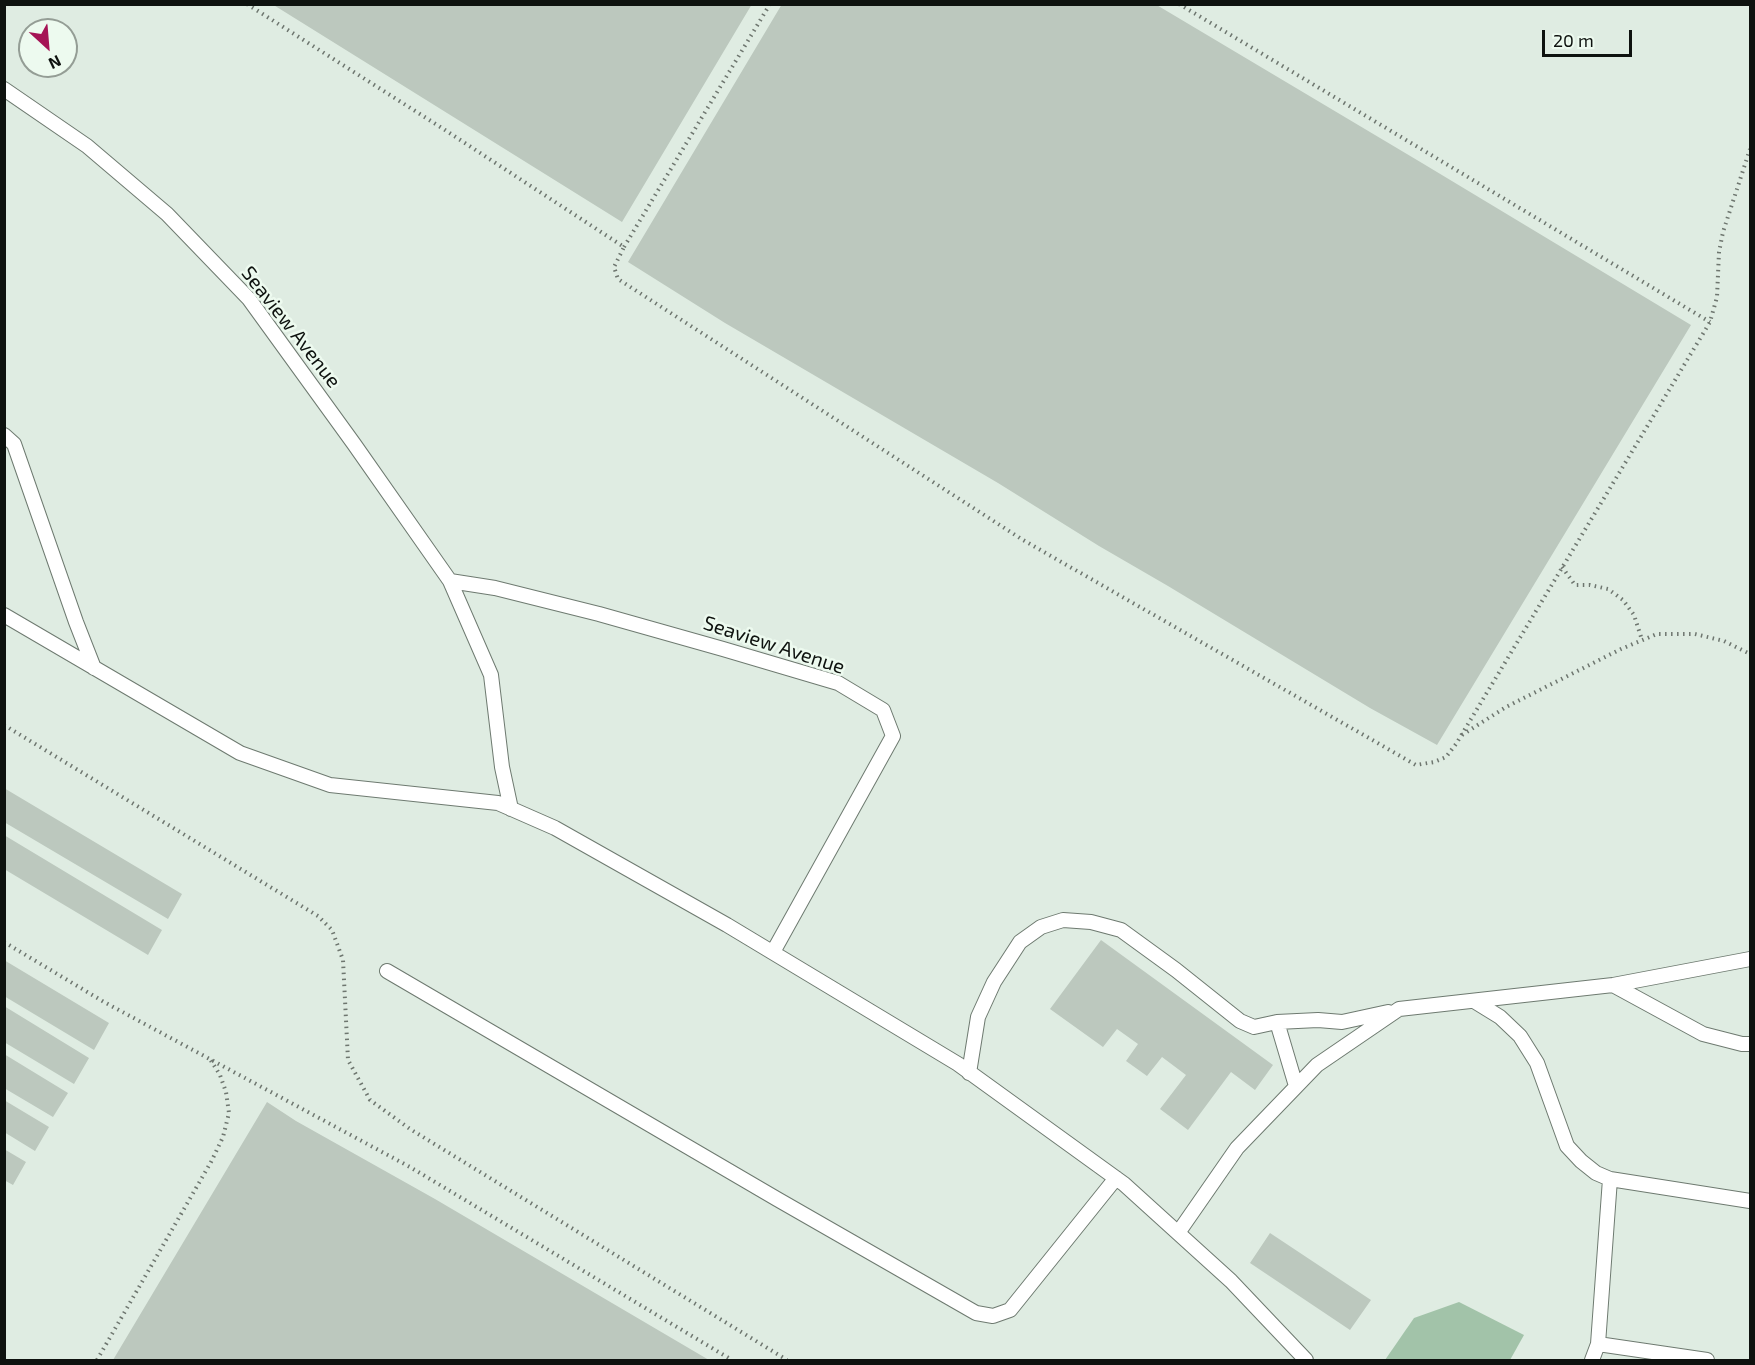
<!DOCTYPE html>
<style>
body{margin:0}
#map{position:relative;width:1755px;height:1365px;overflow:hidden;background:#dfece2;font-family:"Exo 2",sans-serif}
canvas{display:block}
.frame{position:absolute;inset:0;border:6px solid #0e120f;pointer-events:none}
.north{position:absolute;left:18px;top:18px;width:60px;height:60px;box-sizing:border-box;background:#edfaef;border:2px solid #949d95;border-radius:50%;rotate:154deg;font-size:16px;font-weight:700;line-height:24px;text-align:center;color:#0e120f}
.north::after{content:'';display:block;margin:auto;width:21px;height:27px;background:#a51455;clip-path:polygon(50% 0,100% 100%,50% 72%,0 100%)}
.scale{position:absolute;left:1542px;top:30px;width:90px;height:27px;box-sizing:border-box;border:3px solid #0e120f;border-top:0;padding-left:8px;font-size:18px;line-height:21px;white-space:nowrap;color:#0e120f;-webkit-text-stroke:4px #edfaef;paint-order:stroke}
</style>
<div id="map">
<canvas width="1755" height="1365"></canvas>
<div class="frame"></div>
<div class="north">N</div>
<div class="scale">20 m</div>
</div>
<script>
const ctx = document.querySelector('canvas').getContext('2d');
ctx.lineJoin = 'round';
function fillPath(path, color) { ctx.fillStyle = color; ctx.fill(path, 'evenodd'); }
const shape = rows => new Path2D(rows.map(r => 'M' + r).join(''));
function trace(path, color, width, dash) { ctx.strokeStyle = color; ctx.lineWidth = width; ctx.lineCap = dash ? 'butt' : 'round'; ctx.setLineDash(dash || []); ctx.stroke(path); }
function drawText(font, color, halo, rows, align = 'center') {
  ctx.font = font + ' "Exo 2",sans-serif'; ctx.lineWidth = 5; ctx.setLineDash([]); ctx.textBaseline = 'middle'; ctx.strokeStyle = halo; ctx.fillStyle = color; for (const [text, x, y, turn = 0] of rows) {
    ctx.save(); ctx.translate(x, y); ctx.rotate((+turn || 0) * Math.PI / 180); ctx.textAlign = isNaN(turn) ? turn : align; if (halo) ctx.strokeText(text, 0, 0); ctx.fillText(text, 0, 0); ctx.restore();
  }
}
const green = shape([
 [1459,1302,1524,1335,1510,1360,1385,1360,1414,1318]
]);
const building = shape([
 [272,4,752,4,622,222],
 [782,4,1155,4,1422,163,1691,325,1437,745,1370,708,1168,586,1099,546,998,483,725,323,628,262],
 [4,788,182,894,168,919,4,822],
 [4,835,162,930,148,955,4,869],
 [1101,940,1273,1065,1255,1090,1231,1072,1188,1130,1160,1109,1186,1075,1162,1057,1147,1076,1126,1061,1138,1044,1117,1029,1103,1047,1050,1009],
 [4,960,109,1023,94,1050,4,996],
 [4,1006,89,1058,74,1084,4,1042],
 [4,1054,68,1093,53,1117,4,1088],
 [4,1100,49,1127,35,1151,4,1132],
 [267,1102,296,1121,435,1199,709,1360,113,1360],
 [4,1149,26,1162,13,1185,4,1180],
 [1270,1233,1371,1300,1350,1330,1250,1263]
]);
const path = shape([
 [247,4,445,130,624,247,614,267,618,279,1023,540,1416,765,1434,762,1446,757,1456,744,1710,322,1717,297,1719,252,1723,232,1750,149],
 [1179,4,1710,322],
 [624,247,770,4],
 [1562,567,1575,585,1590,585,1608,589,1623,600,1634,615,1642,640],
 [4,725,318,916,332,930,343,960,348,1060,370,1100,410,1129,787,1360],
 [1462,735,1506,707,1621,649,1657,634,1695,634,1724,641,1750,654],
 [4,942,104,1002,410,1167,732,1360],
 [97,1360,211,1162,223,1137,229,1113,226,1092,220,1075,210,1059]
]);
const lane = shape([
 [4,89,87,146,167,214,249,299,354,444,450,581,491,675,502,767,511,809],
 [4,435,14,444,76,622,94,668],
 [450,581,495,588,599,614,723,649,838,683,883,710,893,736,773,952],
 [4,615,240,753,330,785,498,803,555,828,727,925,958,1064,1124,1184,1231,1281,1306,1360],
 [387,971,777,1199,976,1313,993,1316,1010,1310,1116,1178],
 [1613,985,1703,1034,1742,1044,1750,1044],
 [1474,1001,1500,1017,1520,1036,1537,1063,1567,1146,1581,1161,1596,1173,1610,1179,1750,1201],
 [1277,1022,1296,1086],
 [969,1073,978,1017,994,982,1020,942,1041,927,1063,920,1091,922,1121,930,1176,970,1240,1021,1254,1027,1277,1022,1318,1020,1342,1022,1388,1012],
 [1178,1233,1237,1148,1317,1065,1399,1009,1613,985,1750,959],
 [1598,1344,1707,1360],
 [1592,1360,1598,1344,1610,1179]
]);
const streetNames = [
 ["Seaview Avenue",291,327,52],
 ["Seaview Avenue",774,645,18]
];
fillPath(green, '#a2c3a9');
fillPath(building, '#bcc8be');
trace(lane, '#6e7a70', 16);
trace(path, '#6e766f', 4, [1.5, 4.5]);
trace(lane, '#fff', 14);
drawText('20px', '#0e120f', '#edfaef', streetNames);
</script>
